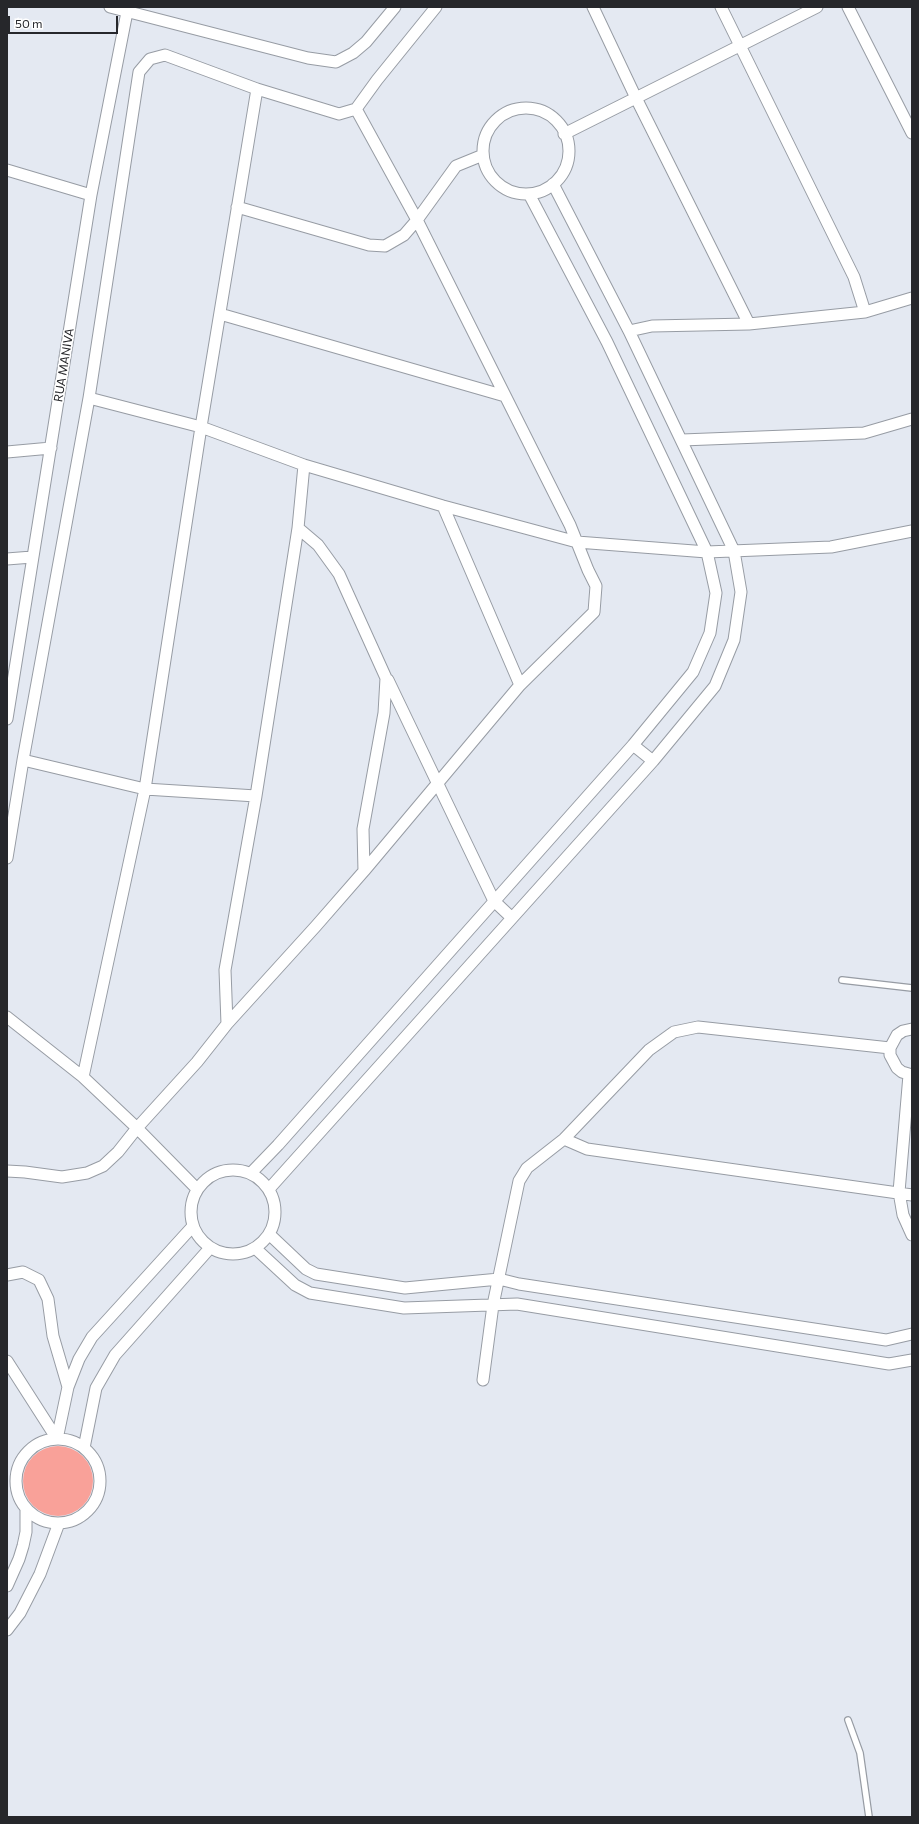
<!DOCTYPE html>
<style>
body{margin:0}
#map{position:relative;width:919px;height:1824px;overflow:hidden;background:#e4e9f2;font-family:Commissioner,sans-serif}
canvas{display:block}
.frame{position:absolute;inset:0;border:8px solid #26272b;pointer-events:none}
.scale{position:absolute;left:8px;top:16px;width:110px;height:18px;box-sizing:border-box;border:2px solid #26272b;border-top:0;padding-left:5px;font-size:12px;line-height:14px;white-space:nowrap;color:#26272b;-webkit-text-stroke:3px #fff;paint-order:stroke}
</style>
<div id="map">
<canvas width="919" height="1824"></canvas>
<div class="frame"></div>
<div class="scale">50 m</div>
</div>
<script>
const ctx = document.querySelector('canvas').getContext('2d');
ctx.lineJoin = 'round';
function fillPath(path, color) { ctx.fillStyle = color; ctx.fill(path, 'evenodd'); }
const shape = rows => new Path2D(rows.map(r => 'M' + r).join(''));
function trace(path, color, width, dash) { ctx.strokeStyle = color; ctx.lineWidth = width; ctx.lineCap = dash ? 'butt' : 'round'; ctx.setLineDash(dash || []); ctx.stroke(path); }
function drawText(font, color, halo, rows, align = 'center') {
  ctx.font = font + ' Commissioner,sans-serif'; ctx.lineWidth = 3; ctx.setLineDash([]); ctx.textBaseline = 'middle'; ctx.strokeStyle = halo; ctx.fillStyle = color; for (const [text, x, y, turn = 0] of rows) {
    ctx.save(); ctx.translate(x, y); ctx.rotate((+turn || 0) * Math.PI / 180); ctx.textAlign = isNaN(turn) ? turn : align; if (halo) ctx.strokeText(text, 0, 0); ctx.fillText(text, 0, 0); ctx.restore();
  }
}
const green = shape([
 '23 1481a35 35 0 1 1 70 0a35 35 0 1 1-70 0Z'
]);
const service = shape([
 [842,980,912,988],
 [848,1720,860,1753,869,1817]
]);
const minor = shape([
 [110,7,308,58,336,62,353,53,366,42,395,7],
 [593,7,636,98,749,324],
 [721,7,854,277,865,312],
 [848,7,912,133],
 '483 151a43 43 0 1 1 86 0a43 43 0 1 1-86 0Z',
 [356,109,417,220,570,525,588,570,596,586,594,612,520,685,364,871],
 [564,134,817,7],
 [7,170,91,195],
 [237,207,369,245,385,246,404,235,417,220,456,166,483,155],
 [220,314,505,396],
 [629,331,652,326,749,324,865,312,912,298],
 [89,398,201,427,304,465,443,506,577,542,707,552,831,547,912,531],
 [682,440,864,433,912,419],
 [7,452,51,448],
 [443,506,520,685],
 [7,559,32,557],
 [388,680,494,901,512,918],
 [7,719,91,195,127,12],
 [633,745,653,761],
 [23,760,145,789,256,796],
 [7,858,23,760,89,398,139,72,150,59,165,55,257,89,339,114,356,109,377,80,436,7],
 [7,1017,83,1077,137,1128,197,1189],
 [227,1024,225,970,256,796,298,528,304,465],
 [912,1029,903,1031,897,1035,890,1048,890,1055,897,1068,902,1072,912,1075],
 [909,1075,899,1192,903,1215,912,1235],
 [83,1077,145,789,201,427,257,89],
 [564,1139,587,1149,912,1195],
 '191 1212a42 42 0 1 1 84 0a42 42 0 1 1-84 0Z',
 [7,1171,25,1172,62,1177,87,1173,103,1166,118,1152,137,1128,197,1062,227,1024,316,926,364,871,363,829,384,713,386,678,339,574,318,545,298,528],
 [251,1173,278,1145,633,745,693,672,710,633,716,593,707,552,607,342,529,194],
 [269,1189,653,761,715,686,734,640,741,592,734,551,629,331,553,184],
 [269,1234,306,1269,316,1274,405,1288,499,1279,519,1284,886,1340,912,1334],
 [255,1248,295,1285,310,1293,404,1308,517,1304,889,1364,912,1360],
 [7,1275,23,1272,39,1280,48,1299,53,1336,68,1387],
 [7,1361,57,1439],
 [483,1380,493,1305,519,1181,527,1168,564,1139,649,1050,674,1032,698,1027,890,1048],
 [57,1439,68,1387,79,1359,92,1337,193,1226],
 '16 1481a42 42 0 1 1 84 0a42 42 0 1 1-84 0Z',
 [84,1448,96,1388,115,1355,210,1248],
 [7,1586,19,1559,23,1546,26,1532,26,1508],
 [7,1630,20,1613,40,1574,59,1523]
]);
const streetNames = [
 ["RUA MANIVA",64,365,-81]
];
fillPath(green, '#f9a199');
trace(service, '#979ca4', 8);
trace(minor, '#979ca4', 13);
trace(service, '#fff', 5.5);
trace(minor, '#fff', 11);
drawText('12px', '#26272b', '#fff', streetNames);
</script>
